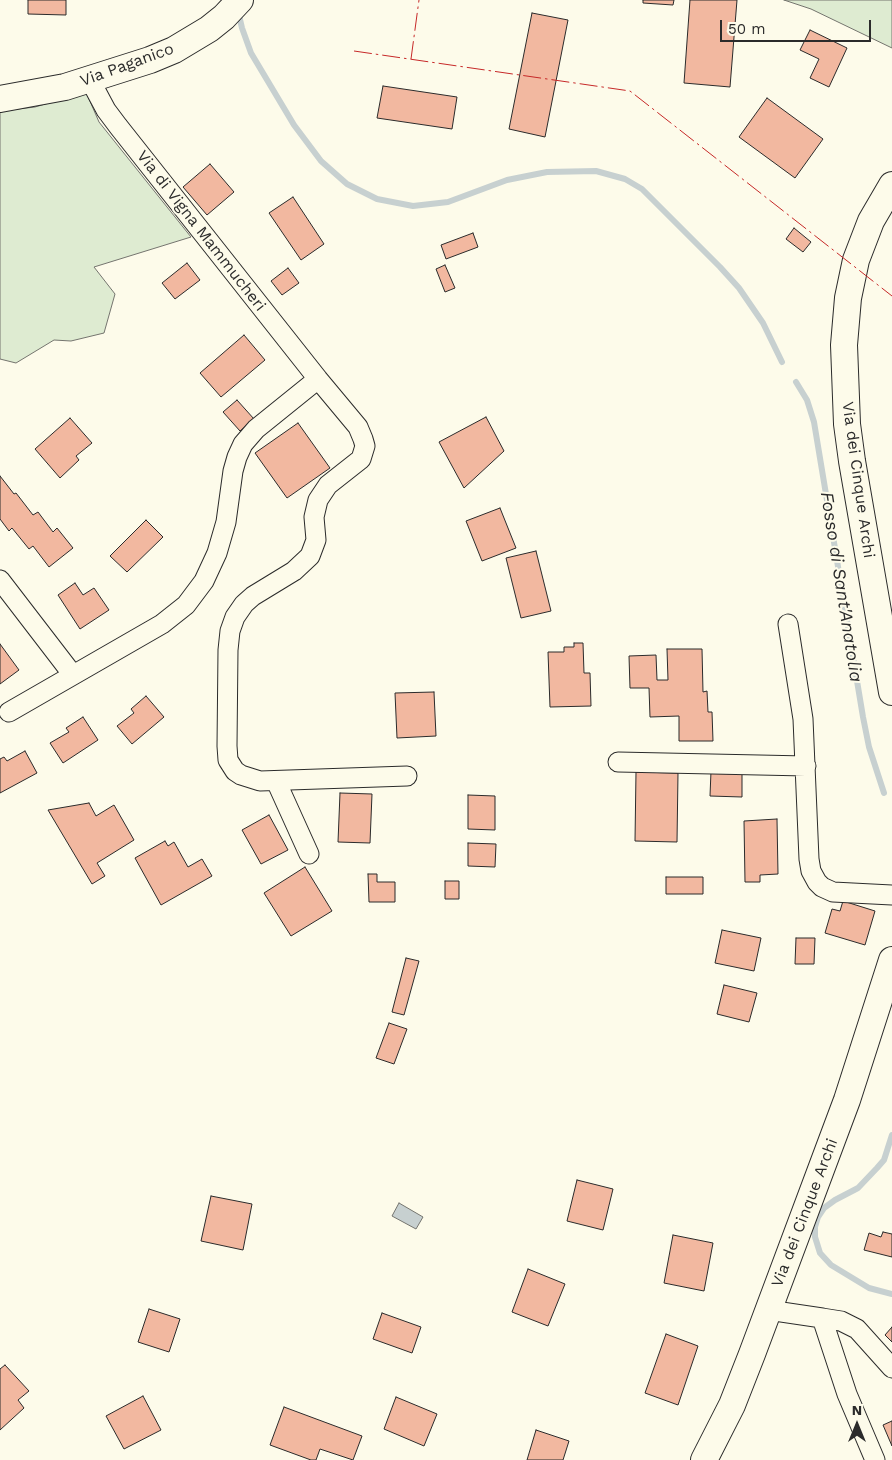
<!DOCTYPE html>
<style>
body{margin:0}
#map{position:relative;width:892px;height:1460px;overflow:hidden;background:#fdfbea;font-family:"Work Sans",sans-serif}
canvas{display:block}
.north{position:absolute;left:832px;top:1400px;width:50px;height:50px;-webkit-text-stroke:4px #fdfbea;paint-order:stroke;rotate:0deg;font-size:14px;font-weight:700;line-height:20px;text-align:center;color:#2b2b2b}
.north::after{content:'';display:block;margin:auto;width:18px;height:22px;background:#2b2b2b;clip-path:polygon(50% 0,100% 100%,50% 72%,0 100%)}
.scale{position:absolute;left:720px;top:20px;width:151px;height:22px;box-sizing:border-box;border:2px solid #2b2b2b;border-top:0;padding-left:6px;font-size:15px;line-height:18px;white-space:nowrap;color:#2b2b2b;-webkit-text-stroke:4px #fdfbea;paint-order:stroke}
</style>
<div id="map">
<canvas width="892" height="1460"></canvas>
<div class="north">N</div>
<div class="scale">50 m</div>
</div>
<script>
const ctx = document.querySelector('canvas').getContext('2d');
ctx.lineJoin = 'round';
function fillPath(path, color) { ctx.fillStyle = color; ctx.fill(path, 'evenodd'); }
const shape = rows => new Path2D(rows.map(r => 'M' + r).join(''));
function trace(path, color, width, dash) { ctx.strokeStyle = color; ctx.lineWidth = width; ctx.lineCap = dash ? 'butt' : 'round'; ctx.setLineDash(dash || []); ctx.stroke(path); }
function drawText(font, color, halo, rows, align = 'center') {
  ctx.font = font + ' "Work Sans",sans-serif'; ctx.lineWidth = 4; ctx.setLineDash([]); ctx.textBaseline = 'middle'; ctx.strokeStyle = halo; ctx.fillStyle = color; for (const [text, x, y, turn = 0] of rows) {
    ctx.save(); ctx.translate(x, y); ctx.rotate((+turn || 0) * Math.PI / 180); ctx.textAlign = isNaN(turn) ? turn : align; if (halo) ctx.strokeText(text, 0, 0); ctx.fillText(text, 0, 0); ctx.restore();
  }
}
const green = shape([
 [784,0,892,0,892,48,811,9,784,0],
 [86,92,99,122,191,237,94,267,115,294,104,333,71,341,54,340,16,363,0,359,0,111,35,107,86,92]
]);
const water = shape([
 [399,1203,423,1217,416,1229,392,1216,399,1203]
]);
const stream = shape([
 [238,11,242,28,251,53,294,125,321,161,347,184,377,199,413,206,448,202,507,180,547,172,596,171,625,179,642,189,720,267,739,288,763,323,782,362],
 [796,382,807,400,814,422,863,717,869,747,884,793],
 [892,1135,884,1160,877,1168,858,1188,835,1200,824,1208,818,1217,815,1227,815,1237,820,1253,831,1265,869,1288,892,1294]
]);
const building = shape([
 [28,0,66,0,66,15,28,14,28,0],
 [643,0,674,0,673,5,643,3,643,0],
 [690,0,737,0,730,87,684,83,690,0],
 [532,13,568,20,545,137,509,129,532,13],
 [810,30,847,48,829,87,810,78,819,59,800,50,810,30],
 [383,86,457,97,452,129,377,118,383,86],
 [767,98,823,139,795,178,739,137,767,98],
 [210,164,234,192,207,215,183,187,210,164],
 [293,197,324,244,301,260,269,213,293,197],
 [794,228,811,242,803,252,786,239,794,228],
 [473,233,478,247,446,259,441,245,473,233],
 [187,263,200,280,175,299,162,283,187,263],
 [445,265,455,288,445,292,436,269,445,265],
 [288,268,299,283,282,295,271,281,288,268],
 [244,335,265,360,221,397,200,373,244,335],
 [237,400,254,419,240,431,223,412,237,400],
 [486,417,504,451,464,488,439,442,486,417],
 [70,418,92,443,76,456,79,460,60,478,35,449,70,418],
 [298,423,330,468,287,498,255,453,298,423],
 [0,476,14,494,16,493,33,515,38,512,53,532,57,528,73,548,49,567,33,546,29,549,12,528,9,531,0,519,0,476],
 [500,508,516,548,482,561,466,521,500,508],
 [146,520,163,537,127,572,110,556,146,520],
 [536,551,551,611,521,618,506,558,536,551],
 [75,583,83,595,94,588,109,610,80,629,58,595,75,583],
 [574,643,583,643,584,673,590,673,591,706,550,707,548,652,564,652,564,647,574,647,574,643],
 [0,644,19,670,0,684,0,644],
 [667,649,702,649,703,692,707,691,708,712,712,712,713,741,679,741,679,716,650,717,649,688,630,688,629,656,656,655,657,680,668,680,667,649],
 [434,692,436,736,397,738,395,693,434,692],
 [146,696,164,717,132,744,117,726,134,713,131,709,146,696],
 [83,717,98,740,63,763,50,743,69,732,66,728,83,717],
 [25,751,37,773,0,793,0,759,4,757,7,761,25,751],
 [711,771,742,772,742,797,710,796,711,771],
 [636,772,678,773,677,842,635,841,636,772],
 [340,793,372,794,370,843,338,842,340,793],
 [468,795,495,796,495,830,468,829,468,795],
 [89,803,96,816,114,805,134,840,97,863,105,876,92,884,48,810,89,803],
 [269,815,288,850,261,864,242,830,269,815],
 [777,819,778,874,760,875,760,882,745,882,744,821,777,819],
 [165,841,168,846,174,842,188,867,202,859,212,876,161,905,135,858,165,841],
 [468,843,496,844,495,867,468,866,468,843],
 [305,867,332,911,291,936,264,893,305,867],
 [368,874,377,874,377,882,395,882,395,902,369,902,368,874],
 [666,877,703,877,703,894,666,894,666,877],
 [445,881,459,881,459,899,445,899,445,881],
 [843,901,875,911,865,945,825,933,832,909,840,911,843,901],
 [722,930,761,938,754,971,715,963,722,930],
 [796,938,815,938,814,964,795,964,796,938],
 [406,958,419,961,404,1015,392,1012,406,958],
 [724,985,757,993,749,1022,717,1014,724,985],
 [389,1023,407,1029,394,1064,376,1058,389,1023],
 [577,1180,613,1189,603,1230,567,1221,577,1180],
 [211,1196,252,1204,243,1250,201,1241,211,1196],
 [883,1232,892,1234,892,1257,864,1250,869,1233,881,1237,883,1232],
 [673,1235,713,1243,704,1291,664,1283,673,1235],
 [528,1269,565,1284,548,1326,512,1312,528,1269],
 [149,1309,180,1319,169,1352,138,1342,149,1309],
 [382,1313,421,1327,412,1353,373,1339,382,1313],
 [892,1327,892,1342,885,1335,892,1327],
 [666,1334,698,1346,678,1405,645,1393,666,1334],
 [5,1365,29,1391,18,1400,24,1408,0,1430,0,1369,5,1365],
 [143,1396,161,1430,124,1449,106,1416,143,1396],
 [396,1397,437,1414,424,1446,384,1429,396,1397],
 [284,1407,362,1436,353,1460,320,1449,316,1460,311,1460,270,1445,284,1407],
 [892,1421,892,1446,883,1425,892,1421],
 [536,1430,569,1441,563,1460,527,1460,536,1430]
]);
const street = shape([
 [90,80,106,110,118,126,318,379,358,427,363,439,365,446,361,459,328,485,318,500,314,517,316,540,310,556,294,571,253,596,244,604,235,617,230,631,228,650,227,746,228,760,235,771,241,775,260,781,407,776],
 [0,580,73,675],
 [788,624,803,719,809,859,811,871,817,882,822,887,833,892,892,895],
 [9,712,162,624,186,605,204,581,217,553,226,522,233,471,237,457,243,444,256,429,318,379],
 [618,762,806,766],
 [276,781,309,854],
 [768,1310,822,1318,847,1394,875,1460],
 [822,1318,841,1321,857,1329,892,1368]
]);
const secondary = shape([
 [0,99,65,87,150,60,174,50,209,29,224,17,240,0],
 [892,185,871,221,856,260,848,298,844,345,847,424,852,461,892,692],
 [704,1460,732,1405,752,1354,847,1100,892,960]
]);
const power = shape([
 [354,51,630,91,892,296],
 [411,59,419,0]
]);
const streetNames = [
 ["Via Paganico",127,65,-20],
 ["Via di Vigna Mammucheri",201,231,52],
 ["Via dei Cinque Archi",858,480,82],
 ["Via dei Cinque Archi",805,1213,-69]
];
const waterNames = [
 ["Fosso di Sant'Anatolia",841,587,81]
];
fillPath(green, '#deebd1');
trace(green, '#74746e', 1);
fillPath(water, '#c7d0d0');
trace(water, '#74746e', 1);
trace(stream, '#c7d0d0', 6);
fillPath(building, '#f2b8a0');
trace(building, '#2b2b2b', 1);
trace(street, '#2b2b2b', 21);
trace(secondary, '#2b2b2b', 28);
trace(street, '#fdfbea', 19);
trace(secondary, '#fdfbea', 26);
trace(power, '#c62828', 1, [18, 4, 2.5, 4]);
drawText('16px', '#2b2b2b', '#fdfbea', streetNames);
drawText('italic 18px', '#2b2b2b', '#fdfbea', waterNames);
</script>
